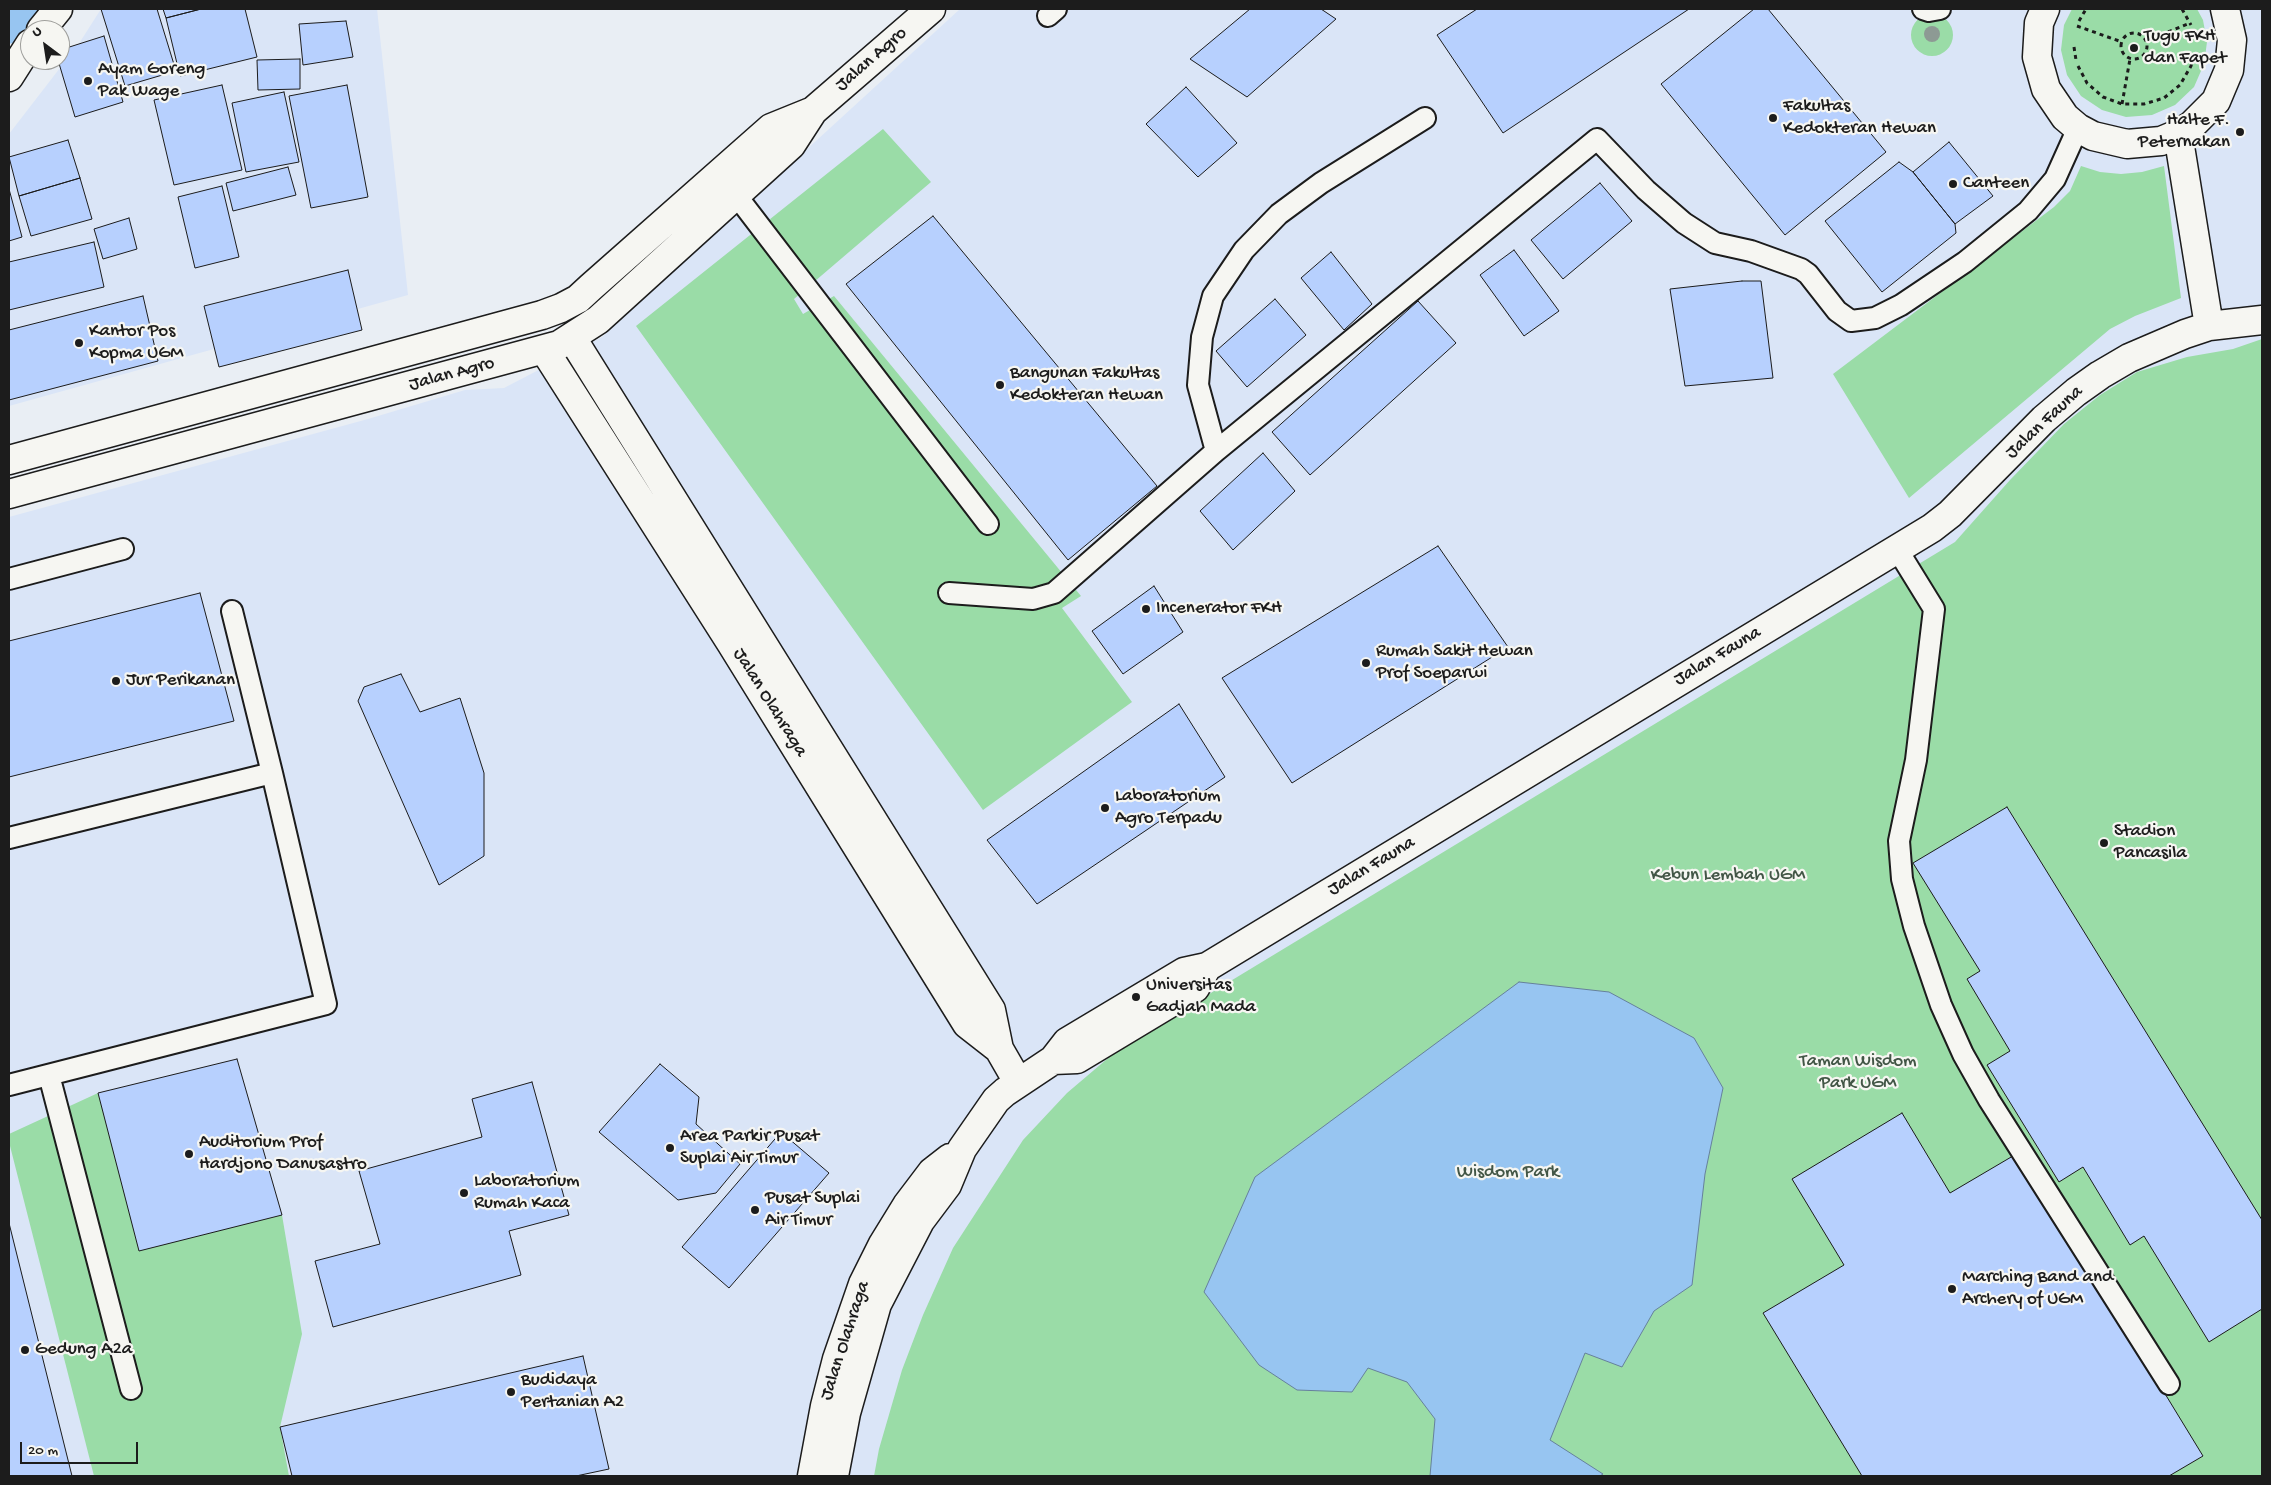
<!DOCTYPE html>
<style>
body{margin:0}
#map{position:relative;width:2271px;height:1485px;overflow:hidden;background:#e9eef4;font-family:"Gochi Hand",sans-serif}
canvas{display:block}
.frame{position:absolute;inset:0;border:10px solid #1c1c1c;pointer-events:none}
.north{position:absolute;left:20px;top:20px;width:50px;height:50px;box-sizing:border-box;background:#f6f6f2;border:1px solid #9f9f9c;border-radius:50%;rotate:329deg;font-size:14px;font-weight:700;line-height:20px;text-align:center;color:#1c1c1c}
.north::after{content:'';display:block;margin:auto;width:18px;height:22px;background:#1c1c1c;clip-path:polygon(50% 0,100% 100%,50% 72%,0 100%)}
.scale{position:absolute;left:20px;top:1442px;width:118px;height:22px;box-sizing:border-box;border:2px solid #1c1c1c;border-top:0;padding-left:6px;font-size:15px;line-height:18px;white-space:nowrap;color:#1c1c1c;-webkit-text-stroke:4px #f6f6f2;paint-order:stroke}
</style>
<div id="map">
<canvas width="2271" height="1485"></canvas>
<div class="frame"></div>
<div class="north">U</div>
<div class="scale">20 m</div>
</div>
<script>
const ctx = document.querySelector('canvas').getContext('2d');
ctx.lineJoin = 'round';
function fillPath(path, color) { ctx.fillStyle = color; ctx.fill(path, 'evenodd'); }
const shape = rows => new Path2D(rows.map(r => 'M' + r).join(''));
function trace(path, color, width, dash) { ctx.strokeStyle = color; ctx.lineWidth = width; ctx.lineCap = dash ? 'butt' : 'round'; ctx.setLineDash(dash || []); ctx.stroke(path); }
function drawText(font, color, halo, rows, align = 'center') {
  ctx.font = font + ' "Gochi Hand",sans-serif'; ctx.lineWidth = 4.5; ctx.setLineDash([]); ctx.textBaseline = 'middle'; ctx.strokeStyle = halo; ctx.fillStyle = color; for (const [text, x, y, turn = 0] of rows) {
    ctx.save(); ctx.translate(x, y); ctx.rotate((+turn || 0) * Math.PI / 180); ctx.textAlign = isNaN(turn) ? turn : align; if (halo) ctx.strokeText(text, 0, 0); ctx.fillText(text, 0, 0); ctx.restore();
  }
}
const built = shape([
 [101,9,377,9,408,295,9,406,9,134,80,42],
 [960,9,2262,9,2262,1476,9,1476,9,517,368,419,465,390,504,388,602,337]
]);
const green = shape([
 [2072,9,2197,9,2203,20,2207,42,2204,64,2194,87,2175,105,2152,115,2126,117,2102,110,2081,96,2067,75,2061,50,2064,25],
 '1911 35a21 21 0 1 1 42 0a21 21 0 1 1-42 0Z',
 [883,129,931,182,794,299,803,314,834,296,1081,596,1062,608,1132,702,983,810,636,326],
 [2081,166,2100,172,2121,174,2142,172,2164,166,2181,298,2135,316,2110,329,1909,498,1833,374,2054,207,2070,191],
 [2262,339,2262,1476,874,1476,879,1449,902,1370,923,1315,953,1248,1023,1140,1067,1093,1120,1048,1955,542,2010,480,2064,424,2100,395,2137,372,2187,357,2233,349],
 [98,1093,156,1246,282,1215,302,1334,280,1427,289,1476,94,1476,9,1142,9,1134]
]);
const water = shape([
 [1519,982,1609,992,1694,1038,1723,1088,1705,1174,1692,1285,1654,1311,1622,1367,1585,1353,1550,1440,1603,1474,1600,1476,1430,1476,1435,1419,1407,1382,1368,1368,1352,1392,1297,1390,1259,1365,1204,1292,1255,1177,1519,982]
]);
const canal = shape([
 [9,23,19,9]
]);
const building = shape([
 [101,9,157,9,176,71,125,86,101,9],
 [163,9,201,9,166,18,163,9],
 [201,9,245,9,257,57,180,76,166,18,201,9],
 [1250,9,1321,9,1336,19,1247,97,1190,59,1250,9],
 [1477,9,1689,9,1503,133,1437,35,1477,9],
 [1754,9,1768,9,1886,152,1785,235,1661,84,1754,9],
 [346,21,353,57,303,65,299,24,346,21],
 [104,36,123,102,75,117,58,60,60,60,60,50,104,36],
 [300,59,300,89,258,90,257,60,300,59],
 [222,85,242,170,174,185,154,100,222,85],
 [347,85,368,197,311,208,289,96,347,85],
 [1186,87,1237,143,1198,177,1146,124,1186,87],
 [284,92,299,162,246,172,232,103,284,92],
 [68,140,80,178,19,196,9,157,68,140],
 [1949,142,1993,196,1955,224,1913,172,1949,142],
 [1899,162,1913,172,1955,224,1956,233,1882,292,1825,221,1899,162],
 [288,167,296,195,233,211,226,183,288,167],
 [80,178,92,219,31,236,19,196,80,178],
 [1600,183,1632,221,1563,279,1531,240,1600,183],
 [222,186,239,257,195,268,178,197,222,186],
 [9,189,22,237,9,241,9,189],
 [933,216,1157,486,1068,560,846,284,933,216],
 [129,218,137,249,103,259,94,229,129,218],
 [94,242,104,287,9,310,9,262,94,242],
 [1514,250,1559,311,1524,336,1480,275,1514,250],
 [1331,252,1372,304,1344,330,1301,278,1331,252],
 [348,270,362,330,219,367,204,306,348,270],
 [1742,281,1761,281,1773,378,1685,386,1670,289,1742,281],
 [143,296,158,361,9,400,9,330,143,296],
 [1275,299,1306,335,1247,387,1216,351,1275,299],
 [1418,301,1456,343,1310,475,1272,432,1418,301],
 [1263,453,1295,491,1233,550,1200,511,1263,453],
 [1438,546,1508,647,1292,783,1222,678,1438,546],
 [1154,586,1183,632,1123,674,1092,631,1154,586],
 [200,593,234,721,9,777,9,641,200,593],
 [401,674,420,712,460,698,484,773,484,856,439,885,358,701,364,687,401,674],
 [1179,704,1225,777,1037,904,987,840,1179,704],
 [2007,807,2262,1220,2262,1309,2209,1342,2144,1236,2130,1245,2083,1167,2059,1182,1987,1065,2010,1051,1967,979,1980,971,1913,863,2007,807],
 [237,1059,282,1215,139,1251,98,1093,237,1059],
 [660,1064,699,1097,696,1124,740,1164,716,1193,678,1200,599,1132,660,1064],
 [532,1082,569,1215,509,1231,521,1275,333,1327,315,1261,380,1244,359,1171,482,1137,472,1099,532,1082],
 [1902,1113,1950,1193,2018,1153,2203,1456,2169,1476,1862,1476,1763,1313,1844,1265,1792,1179,1902,1113],
 [781,1132,829,1173,729,1288,682,1247,781,1132],
 [9,1223,72,1476,9,1476,9,1223],
 [583,1356,609,1469,576,1476,292,1476,280,1427,583,1356]
]);
const path = shape([
 [2182,9,2191,25],
 [2079,21,2086,9],
 [2077,26,2122,42],
 '2121 46a13 13 0 1 1 26 0a13 13 0 1 1-26 0Z',
 [2146,41,2190,23],
 [2074,47,2076,60],
 [2078,66,2087,83,2103,97,2122,104,2144,104,2164,98,2180,85,2191,66,2194,54],
 [2122,104,2130,59]
]);
const lane = shape([
 [1923,9,1929,11,1940,9],
 [1048,16,1056,9],
 [736,195,988,524],
 [1216,451,1198,385,1202,337,1213,296,1244,250,1279,214,1321,183,1425,118],
 [1897,549,1934,609,1916,760,1899,841,1902,879,1914,926,1941,1005,1963,1054,1989,1100,2169,1384],
 [9,579,123,549],
 [949,593,1033,599,1054,593,1216,451,1597,139,1646,190,1684,223,1715,243,1751,251,1801,269,1808,274,1837,311,1851,321,1875,318,1901,305,1965,262,2028,211,2055,179,2078,128],
 [9,838,272,773],
 [49,1075,131,1389],
 [9,1085,326,1004,272,773,232,611]
]);
const street = shape([
 [2045,9,2039,23,2037,57,2046,89,2065,117,2078,128,2093,136,2127,144,2161,141,2178,134,2192,125,2216,101,2229,70,2232,40,2225,9],
 [41,30,58,9],
 [9,77,30,44],
 [2178,134,2209,326],
 [572,338,991,1010,999,1049],
 [545,351,731,643,967,1024,999,1049,1018,1082],
 [1053,1060,1077,1059,1195,988,1207,967],
 [812,1476,825,1406,837,1359,863,1284,883,1244,907,1205,932,1172,950,1158],
 [834,1476,846,1413,877,1304,920,1221,947,1185,962,1149,996,1100,1005,1092,1053,1060,1067,1042,1184,972,1207,967,1932,528,1950,514,2044,419,2076,392,2100,375,2129,358,2185,334,2209,326,2262,320]
]);
const secondary = shape([
 [9,460,542,315,561,308,578,299,591,287,771,128,813,111],
 [9,494,559,345,598,320,791,145,813,111,931,9]
]);
const trees = [
 [1932,34]
];
const markers = [
 [2134,48,5,"#1c1c1c"],
 [88,81,5,"#1c1c1c"],
 [1773,118,5,"#1c1c1c"],
 [2240,132,5,"#1c1c1c"],
 [1953,184,5,"#1c1c1c"],
 [79,343,5,"#1c1c1c"],
 [1000,385,5,"#1c1c1c"],
 [1146,609,5,"#1c1c1c"],
 [1366,663,5,"#1c1c1c"],
 [116,681,5,"#1c1c1c"],
 [1105,808,5,"#1c1c1c"],
 [2104,843,5,"#1c1c1c"],
 [1136,997,5,"#1c1c1c"],
 [670,1148,5,"#1c1c1c"],
 [189,1154,5,"#1c1c1c"],
 [464,1193,5,"#1c1c1c"],
 [755,1210,5,"#1c1c1c"],
 [1952,1289,5,"#1c1c1c"],
 [25,1350,5,"#1c1c1c"],
 [511,1392,5,"#1c1c1c"]
];
const poiNames = [
 ["Tugu FKH",2144,37],
 ["dan Fapet",2144,59],
 ["Ayam Goreng",98,70],
 ["Pak Wage",98,92],
 ["Fakultas",1783,107],
 ["Kedokteran Hewan",1783,129],
 ["Halte F.",2230,121,"right"],
 ["Peternakan",2230,143,"right"],
 ["Canteen",1963,184],
 ["Kantor Pos",89,332],
 ["Kopma UGM",89,354],
 ["Bangunan Fakultas",1010,374],
 ["Kedokteran Hewan",1010,396],
 ["Incenerator FKH",1156,609],
 ["Rumah Sakit Hewan",1376,652],
 ["Prof Soeparwi",1376,674],
 ["Jur Perikanan",126,681],
 ["Laboratorium",1115,797],
 ["Agro Terpadu",1115,819],
 ["Stadion",2114,832],
 ["Pancasila",2114,854],
 ["Universitas",1146,986],
 ["Gadjah Mada",1146,1008],
 ["Area Parkir Pusat",680,1137],
 ["Suplai Air Timur",680,1159],
 ["Auditorium Prof",199,1143],
 ["Hardjono Danusastro",199,1165],
 ["Laboratorium",474,1182],
 ["Rumah Kaca",474,1204],
 ["Pusat Suplai",765,1199],
 ["Air Timur",765,1221],
 ["Marching Band and",1962,1278],
 ["Archery of UGM",1962,1300],
 ["Gedung A2a",35,1350],
 ["Budidaya",521,1381],
 ["Pertanian A2",521,1403]
];
const streetNames = [
 ["Jalan Agro",872,60,-41],
 ["Jalan Agro",452,375,-15],
 ["Jalan Fauna",2045,423,-43],
 ["Jalan Fauna",1718,657,-31],
 ["Jalan Olahraga",769,703,58],
 ["Jalan Fauna",1372,867,-31],
 ["Jalan Olahraga",846,1341,-72]
];
const parkNames = [
 ["Kebun Lembah UGM",1728,876],
 ["Taman Wisdom",1858,1062],
 ["Park UGM",1858,1084],
 ["Wisdom Park",1508,1173]
];
fillPath(built, '#dae5f7');
fillPath(green, '#9adca7');
fillPath(water, '#97c5f1');
trace(water, '#66819c', 1);
trace(canal, '#97c5f1', 41);
fillPath(building, '#b7d0fe');
trace(building, '#1c1c1c', 1);
trace(lane, '#1c1c1c', 24);
trace(street, '#1c1c1c', 31);
trace(secondary, '#1c1c1c', 31);
trace(path, '#1c1c1c', 3, [4, 4]);
trace(lane, '#f6f6f2', 20);
trace(street, '#f6f6f2', 28);
trace(secondary, '#f6f6f2', 28);
ctx.fillStyle = '#8d9a94';
for (const [x, y] of trees) { ctx.beginPath(); ctx.arc(x, y, 8, 0, 2 * Math.PI); ctx.fill(); }
for (const [x, y, r, color] of markers) { const dot = new Path2D(); dot.arc(x, y, r, 0, 2 * Math.PI); ctx.fillStyle = color; ctx.fill(dot); trace(dot, '#f6f6f2', 2); }
drawText('19px', '#1c1c1c', '#f6f6f2', poiNames, 'left');
drawText('19px', '#1c1c1c', '#f6f6f2', streetNames);
drawText('19px', '#425646', '#f6f6f2', parkNames);
</script>
